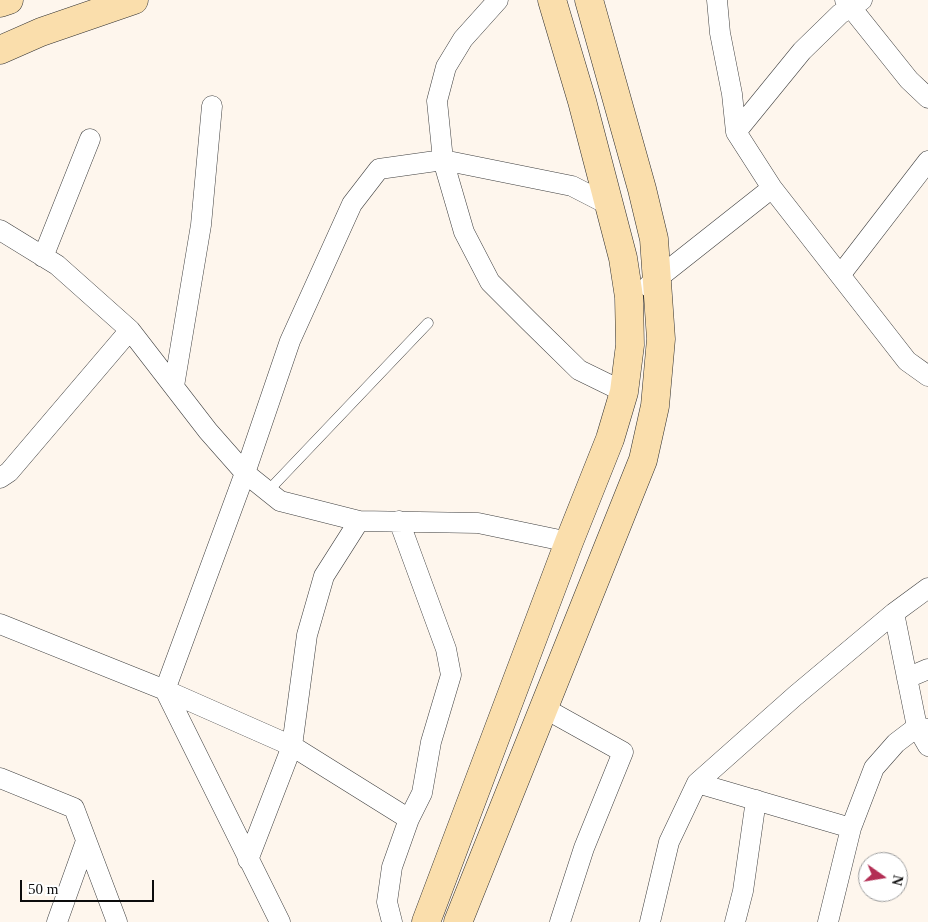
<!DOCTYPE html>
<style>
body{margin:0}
#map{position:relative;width:928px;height:922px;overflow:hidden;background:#fef6ed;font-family:"Times New Roman",serif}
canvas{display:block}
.north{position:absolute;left:858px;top:852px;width:50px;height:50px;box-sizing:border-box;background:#fff;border:1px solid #9e9e9e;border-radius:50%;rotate:103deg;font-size:14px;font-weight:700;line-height:20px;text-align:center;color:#0c0c0c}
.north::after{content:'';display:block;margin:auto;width:18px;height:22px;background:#b32e54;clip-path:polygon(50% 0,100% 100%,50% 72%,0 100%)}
.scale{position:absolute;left:20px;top:880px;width:134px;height:22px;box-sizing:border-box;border:2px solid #0c0c0c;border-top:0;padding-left:6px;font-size:15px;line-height:18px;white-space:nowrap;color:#0c0c0c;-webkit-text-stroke:4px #fff;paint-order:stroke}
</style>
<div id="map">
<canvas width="928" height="922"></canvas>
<div class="north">N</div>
<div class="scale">50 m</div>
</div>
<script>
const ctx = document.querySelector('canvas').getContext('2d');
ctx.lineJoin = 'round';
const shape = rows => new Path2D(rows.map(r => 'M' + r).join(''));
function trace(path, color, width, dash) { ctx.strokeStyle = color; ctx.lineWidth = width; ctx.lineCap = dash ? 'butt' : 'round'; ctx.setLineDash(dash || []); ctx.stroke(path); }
const service = shape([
 [268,491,428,323]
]);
const minor = shape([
 [498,0,463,39,446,67,437,101,443,160,464,232,490,282,529,321,579,370,624,392],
 [717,0,720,33,732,94,736,132,772,188,907,361,928,376],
 [845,0,909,80,928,98],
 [736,132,802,51,840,14,862,0],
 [0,230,57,265,130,330,208,431,245,473,280,501,359,521],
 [43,257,90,139],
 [841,274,928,161],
 [648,286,772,188],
 [174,386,201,225,212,106],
 [0,478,9,472,130,330],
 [399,521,446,649,451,675,431,742,422,793,409,819],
 [894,613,917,727,928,746],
 [0,624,165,690,292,746,409,819,392,867,387,902,392,922],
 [907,678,928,669],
 [544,708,623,752,584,848,560,922],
 [0,778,74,808,117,922],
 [697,783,851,828],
 [248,860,292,746,307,635,324,576,359,521,478,523,569,542],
 [57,922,86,841],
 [280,922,165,690,245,473,290,341,352,204,379,169,443,160,572,186,609,205],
 [650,922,669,842,697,783,795,696,894,613,928,588],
 [735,922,743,891,756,800],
 [828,922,851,828,874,768,896,743,917,727,928,729]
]);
const secondary = shape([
 [0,3,9,0],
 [0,50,41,32,134,0],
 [426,922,569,542,610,439,624,392,630,345,629,297,623,258,582,101,552,0],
 [458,922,643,460,655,406,661,339,654,239,642,189,589,0]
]);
trace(service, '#3f3f3f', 11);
trace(minor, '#3f3f3f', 21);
trace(secondary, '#2e2e2e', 29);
trace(service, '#fff', 10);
trace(minor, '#fff', 20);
trace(secondary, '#fadeac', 28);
</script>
